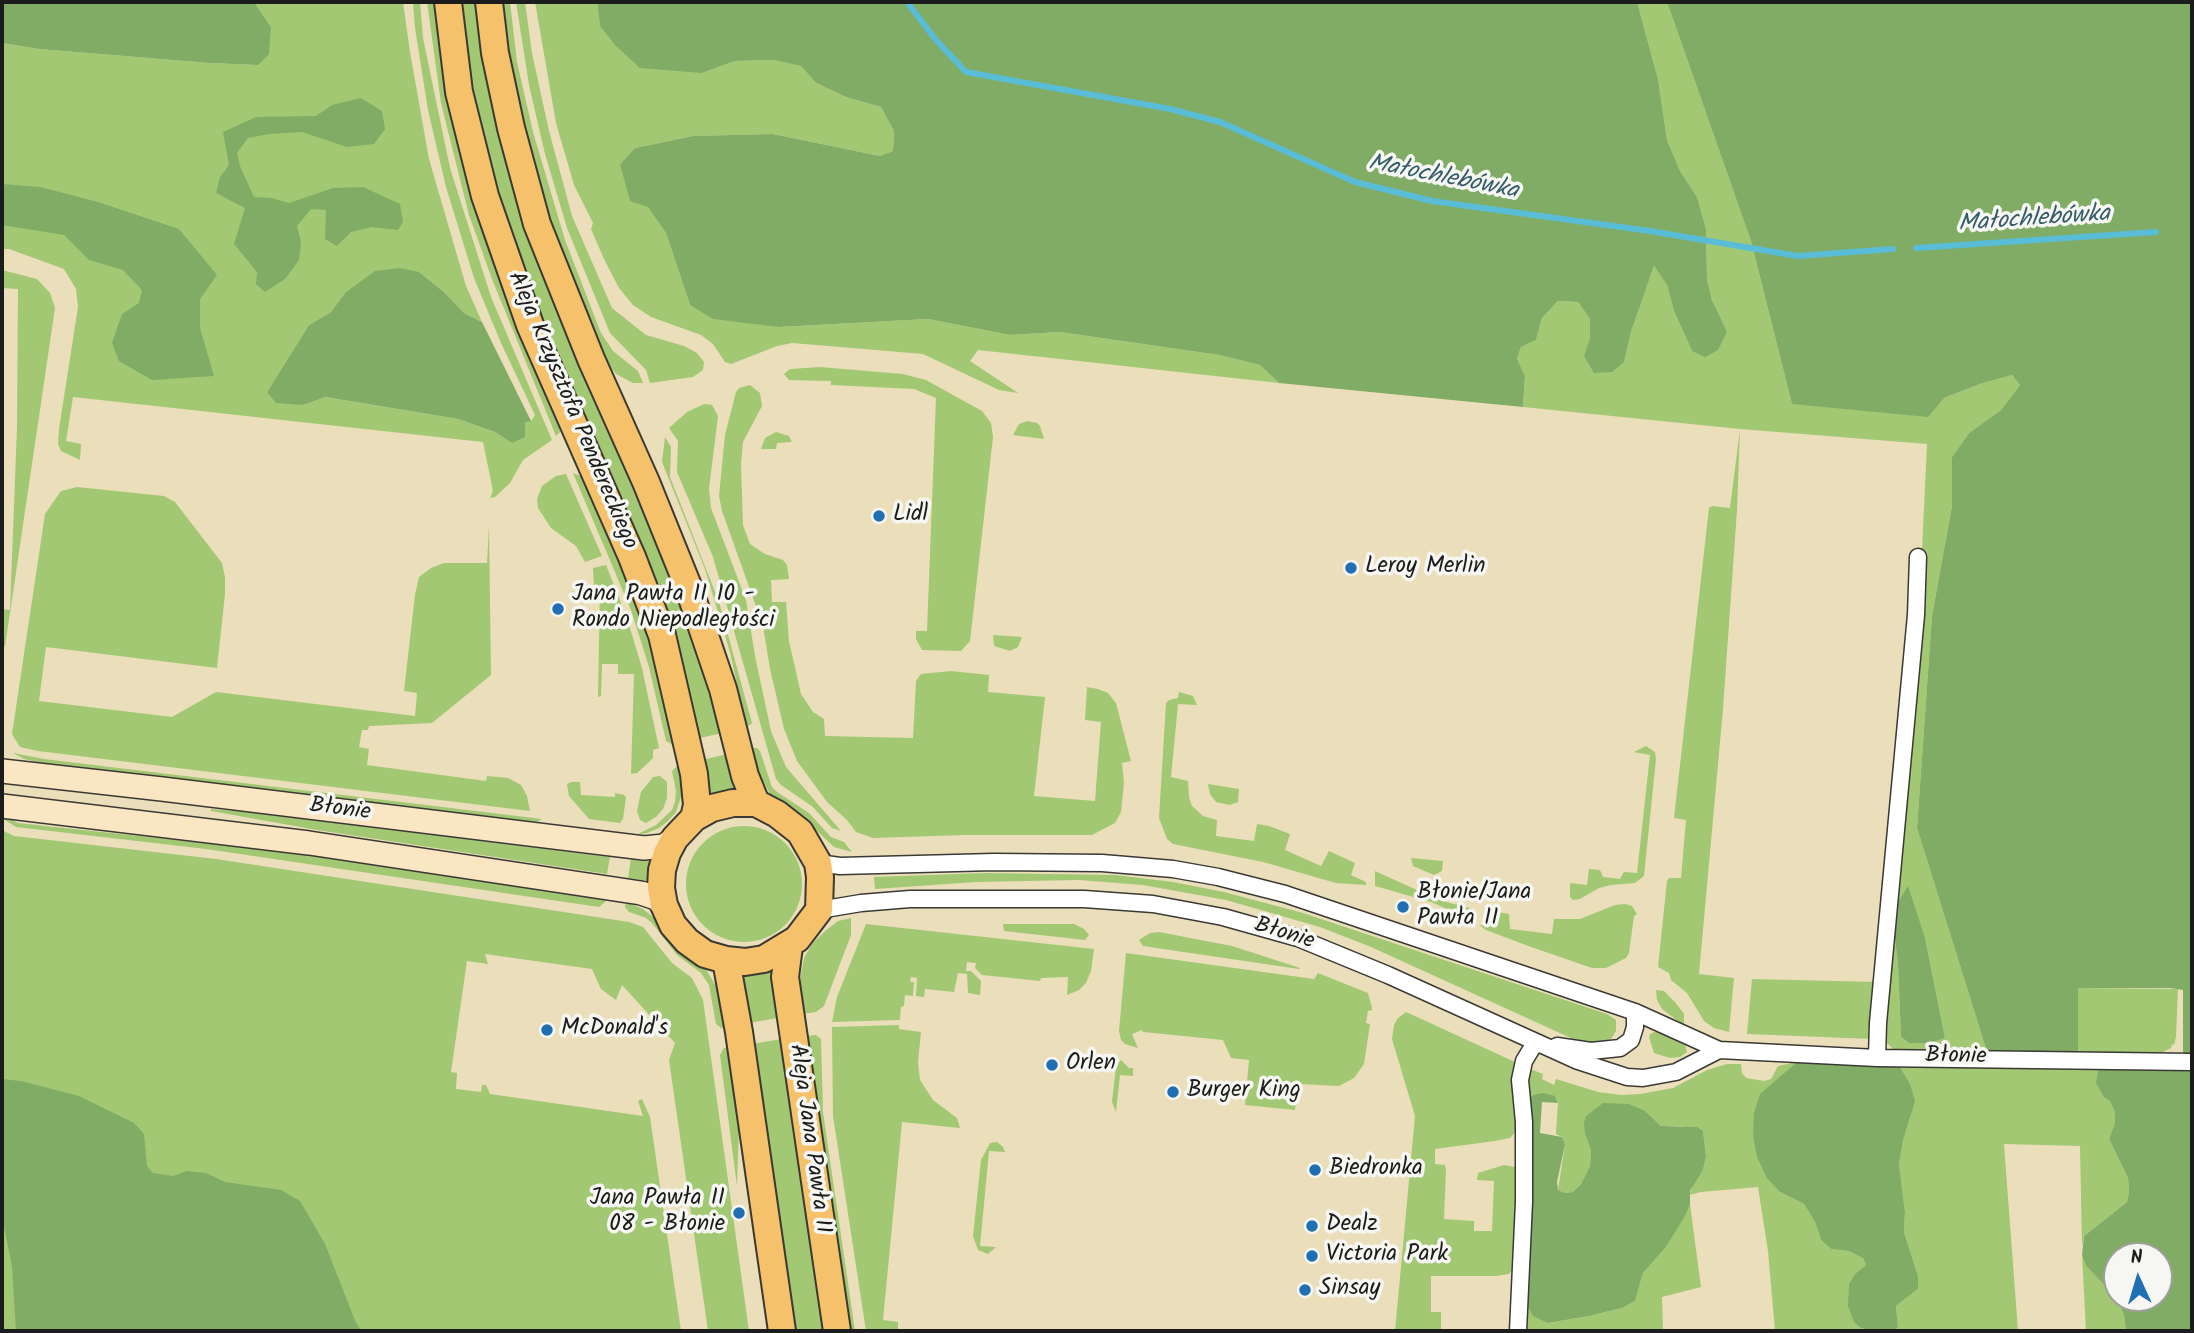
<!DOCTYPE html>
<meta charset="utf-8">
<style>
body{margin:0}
#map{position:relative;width:2194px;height:1333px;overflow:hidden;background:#ebdebb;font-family:Kalam,sans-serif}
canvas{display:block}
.frame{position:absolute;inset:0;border:4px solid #1c1c1c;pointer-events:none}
.north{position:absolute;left:2103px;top:1242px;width:70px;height:70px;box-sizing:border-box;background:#f6f6f2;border:2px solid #9f9f9c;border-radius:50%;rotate:356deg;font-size:19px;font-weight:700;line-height:28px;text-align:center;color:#1c1c1c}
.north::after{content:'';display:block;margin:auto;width:24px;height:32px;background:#1f6fb2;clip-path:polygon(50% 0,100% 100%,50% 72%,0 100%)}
</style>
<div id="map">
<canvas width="2194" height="1333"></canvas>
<div class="frame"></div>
<div class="north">N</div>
</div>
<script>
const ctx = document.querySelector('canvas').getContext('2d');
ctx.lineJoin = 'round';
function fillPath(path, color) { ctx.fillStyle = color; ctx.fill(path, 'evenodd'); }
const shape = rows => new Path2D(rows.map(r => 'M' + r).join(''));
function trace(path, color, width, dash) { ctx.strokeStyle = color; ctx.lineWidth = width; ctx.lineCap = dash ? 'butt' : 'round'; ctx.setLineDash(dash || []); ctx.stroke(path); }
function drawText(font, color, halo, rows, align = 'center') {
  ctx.font = font + ' Kalam,sans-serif'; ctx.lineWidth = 7; ctx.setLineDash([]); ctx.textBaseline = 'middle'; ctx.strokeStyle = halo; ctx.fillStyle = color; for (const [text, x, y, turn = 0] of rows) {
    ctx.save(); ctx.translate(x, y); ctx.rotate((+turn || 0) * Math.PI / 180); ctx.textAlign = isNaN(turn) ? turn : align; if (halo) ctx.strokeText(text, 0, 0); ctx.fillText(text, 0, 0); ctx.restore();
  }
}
const green = shape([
 [254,2,403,2,410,52,429,159,466,286,482,322,464,313,444,292,419,272,345,293,331,312,309,325,267,392,303,405,324,397,458,419,495,432,512,443,525,421,531,421,535,415,501,343,474,278,446,187,428,110,415,28,413,2,420,2,423,38,450,168,491,297,552,440,523,460,510,483,495,497,490,498,493,491,483,442,73,397,66,441,81,444,80,460,61,451,58,444,59,429,78,307,76,289,64,269,9,249,2,249,2,43,39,49,209,63,258,65,271,27],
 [427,2,436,2,559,423,560,432,556,436,492,279,469,215,441,103],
 [459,2,477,2,498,132,534,250,658,539,707,675,722,733,700,738,683,666,658,588,530,290,497,194,482,137,470,78],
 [501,2,510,2,517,62,533,132,565,240,601,333,613,351,638,371,643,383,633,383,616,374,604,358,548,218,523,126,508,54],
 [516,2,525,2,532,53,549,131,572,216,612,308,646,335,684,346,697,353,704,362,703,370,693,377,650,383,646,370,610,333,567,228,545,154,529,85],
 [535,2,597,2,600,26,702,73,735,61,773,60,801,66,816,83,846,97,881,107,894,131,893,151,880,156,773,134,693,136,635,148,620,164,666,233,690,305,779,327,928,319,1010,335,1060,332,1219,355,1260,365,1279,383,978,350,970,361,1018,393,999,390,923,354,792,343,777,346,731,364,725,362,713,344,701,335,651,317,633,305,619,288,604,259,591,229,593,223,574,185,556,123],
 [1637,2,1667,2,1751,241,1792,404,1944,398,1980,384,2012,375,2020,385,2001,410,1969,433,1952,457,1952,506,1932,616,1917,828,1988,1055,1918,1054,1894,1050,1885,1041,1894,930,1898,965,1901,1037,1909,1043,1930,1043,1945,1038,1925,938,1895,907,1920,593,1927,444,1740,429,1737,510,1723,709,1699,974,1734,978,1729,1032,1714,1028,1704,1021,1687,993,1671,980,1669,973,1658,967,1667,881,1669,878,1681,878,1686,820,1674,818,1709,508,1712,506,1730,508,1740,429,1523,407,1525,376,1517,360,1521,347,1536,340,1542,318,1558,301,1578,302,1590,319,1590,339,1624,362,1631,332,1654,266,1667,285,1674,311,1692,351,1727,333,1712,300,1707,280,1706,229,1697,197,1680,171,1667,140,1658,79],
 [2,270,37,279,50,293,55,308,10,613,5,646,2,649,2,609,10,610,17,427,18,289,2,288],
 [820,367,903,374,926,380,982,411,991,423,993,437,970,641,961,651,922,650,916,639,916,631,927,631,936,398,914,389,831,385,831,381,789,380,784,374,790,369],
 [750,385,760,393,762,406,743,442,741,464,743,525,750,544,765,554,783,560,787,565,789,579,771,580,772,602,786,602,789,641,801,694,813,712,824,719,825,736,913,738,916,681,921,674,951,671,989,675,988,692,1045,697,1034,796,1095,801,1101,722,1085,720,1087,687,1098,689,1108,693,1116,703,1131,761,1122,763,1124,783,1121,812,1115,823,1092,835,964,835,873,838,856,832,847,820,827,802,797,761,784,729,770,669,763,626,722,511,719,496,725,435,736,392,739,388],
 [704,404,712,405,718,416,709,489,711,508,746,600,755,656,771,731,786,767,841,831,832,828,813,807,781,785,776,779,713,557,677,472,678,441,669,428,687,412],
 [1027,421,1037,423,1040,426,1044,439,1013,435,1019,424],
 [776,432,789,436,792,442,777,443,776,449,761,449,765,438],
 [665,437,671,447,670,477,719,602,752,723,750,725,746,726,730,652,705,569,662,462],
 [573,473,583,477,587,483,637,600,663,683,673,745,666,741,649,667,631,610],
 [566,474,602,556,585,562,576,546,551,528,538,508,537,499,542,486,556,476],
 [77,487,164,496,175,502,222,563,225,577,225,594,217,668,46,647,39,701,172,717,216,692,415,716,417,693,404,691,415,595,419,577,431,568,444,563,487,563,489,526,491,675,432,723,369,726,368,730,362,730,359,747,369,749,367,765,486,781,487,776,508,778,521,785,527,796,530,811,38,751,20,747,12,734,45,514,61,491],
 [606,565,627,618,642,668,659,748,653,750,653,758,648,763,637,773,631,774,634,674,618,674,618,664,602,664,601,696,598,697,600,588,594,587,593,568],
 [993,635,1022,637,1018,647,1010,651,994,646],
 [1179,692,1193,696,1197,705,1178,704,1171,777,1188,781,1189,797,1192,806,1203,816,1217,820,1216,836,1254,841,1257,824,1269,826,1290,834,1285,850,1321,866,1329,851,1355,863,1351,875,1366,882,1366,885,1336,883,1263,862,1173,844,1167,839,1159,818,1166,703,1169,700,1178,698],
 [1646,746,1655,752,1656,759,1644,876,1635,883,1611,885,1599,888,1580,899,1573,900,1570,897,1570,883,1587,885,1589,869,1600,870,1603,877,1620,879,1624,872,1637,873,1650,755,1634,752],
 [750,748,757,748,760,751,772,787,777,792,809,813,831,837,844,842,852,852,834,847,800,815,770,794,758,771],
 [13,753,44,759,542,819,536,823,45,764,24,759],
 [727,754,736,794,712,801,702,760],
 [678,765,682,794,676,812,668,821,659,828,647,833,636,835,656,825,672,810,675,802,676,791,672,771],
 [660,776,667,782,667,798,663,809,656,817,646,823,640,820,637,811,641,792,653,777],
 [571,782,580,782,581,795,615,797,615,793,624,795,626,797,623,819,620,823,589,819,569,796,567,784],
 [1208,784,1239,789,1238,802,1230,805,1216,802,1210,794],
 [211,809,247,812,610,857,607,874,317,830,211,811],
 [2,815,18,823,298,853,605,899,605,902,599,907,206,849,16,827,2,818],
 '686 884a58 58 0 1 1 116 0a58 58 0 1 1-116 0Z',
 [2,830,14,836,216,859,629,922,643,927,672,963,692,978,703,1000,749,1331,708,1331,669,1060,675,1043,622,985,616,1000,601,989,592,969,485,954,488,964,467,961,451,1072,457,1073,456,1089,481,1092,482,1085,486,1085,490,1094,643,1116,638,1101,642,1099,650,1117,681,1331,2,1331],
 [1411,858,1443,861,1442,871,1434,875,1413,866],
 [631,859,657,862,655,882,628,878],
 [1375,871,1439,900,1473,909,1473,920,1431,902,1375,886],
 [985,873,1115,875,1173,882,1224,892,1303,913,1607,1014,1616,1020,1616,1031,1611,1039,1593,1044,1573,1039,1371,947,1320,927,1226,900,1143,885,1079,880,976,882,875,889,874,877],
 [626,902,643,909,669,930,707,971,720,993,726,1027,721,1028,716,1024,709,985,701,973,677,955,652,923,646,918,629,912,625,907],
 [1625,904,1632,906,1637,914,1634,916,1629,953,1626,958,1606,968,1592,968,1531,947,1486,930,1479,925,1497,927,1498,912,1509,914,1510,929,1552,934,1554,919,1580,919,1615,905],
 [851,918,851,935,824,1006,816,1012,802,1014,799,986,804,958,812,944,825,931,838,921],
 [866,924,1094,949,1091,971,1086,983,1079,990,1067,995,1068,977,1041,978,1040,981,982,975,975,968,976,963,967,962,966,971,971,971,981,981,980,995,968,993,967,974,958,973,954,992,925,989,924,997,916,996,917,978,911,977,910,982,914,982,913,996,905,995,904,1006,901,1007,900,1020,832,1022,837,997],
 [1003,924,1074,924,1084,929,1089,935,1085,940,1004,931],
 [1159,932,1232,946,1300,968,1299,969,1143,946,1139,940,1150,933],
 [1126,953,1314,979,1318,973,1368,993,1372,1008,1372,1010,1368,1011,1366,1023,1370,1024,1364,1064,1354,1078,1339,1086,1298,1084,1295,1110,1245,1105,1249,1060,1231,1058,1223,1040,1143,1032,1142,1030,1132,1034,1138,1048,1125,1044,1121,1040,1119,1031],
 [770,969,778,1018,748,1023,742,973],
 [1752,979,1877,982,1872,1039,1747,1034],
 [2078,988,2178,989,2176,1037,2174,1045,2172,1044,2171,1048,2155,1056,2078,1055],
 [1656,990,1664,991,1675,1002,1684,1014,1684,1023,1682,1024,1662,1009,1657,1000],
 [1406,1012,1515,1062,1511,1081,1516,1110,1515,1132,1510,1138,1495,1141,1435,1149,1435,1164,1445,1165,1446,1171,1444,1219,1474,1221,1474,1231,1492,1231,1494,1181,1477,1180,1478,1173,1504,1165,1515,1167,1518,1173,1515,1267,1509,1274,1495,1276,1431,1276,1431,1312,1441,1312,1441,1331,1395,1331,1415,1116,1392,1039,1394,1025,1398,1018],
 [899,1025,899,1029,921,1032,918,1062,920,1080,933,1100,957,1118,960,1128,902,1122,883,1320,898,1322,898,1331,866,1331,833,1116,832,1027],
 [1657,1031,1685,1045,1687,1052,1680,1057,1670,1058,1654,1053,1649,1037,1650,1034],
 [816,1035,821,1039,823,1112,855,1331,848,1331,805,1036],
 [782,1039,825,1331,793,1331,751,1044],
 [728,1047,739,1123,737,1186,720,1055,724,1048],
 [1121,1060,1129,1068,1133,1068,1133,1076,1120,1075,1116,1112,1112,1102,1116,1066],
 [1797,1062,1760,1095,1754,1112,1780,1192,1804,1204,1815,1222,1821,1240,1831,1249,1848,1251,1863,1258,1866,1265,1856,1273,1861,1328,1873,1331,1775,1331,1768,1251,1758,1187,1701,1192,1689,1195,1695,1182,1703,1170,1706,1156,1703,1131,1681,1126,1661,1126,1645,1111,1585,1134,1591,1150,1590,1166,1581,1184,1573,1192,1565,1193,1558,1190,1565,1144,1562,1137,1556,1134,1558,1103,1555,1096,1528,1101,1528,1068,1543,1074,1542,1079,1554,1085,1556,1079,1598,1092,1621,1095,1640,1094,1673,1088,1707,1070,1727,1064,1741,1064,1742,1073,1746,1078,1764,1081,1771,1079,1778,1066],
 [1899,1065,2105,1067,2110,1101,2115,1113,2115,1123,2109,1139,2128,1178,2129,1191,2127,1202,2084,1236,2082,1246,2080,1146,2004,1144,2018,1331,1893,1331,1898,1327,1896,1306,1918,1289,1918,1276,1904,1232,1905,1212,1899,1164,1903,1141,1910,1118,1910,1084],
 [997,1142,1003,1147,1005,1152,989,1151,980,1246,996,1247,988,1254,978,1250,973,1236,981,1160,990,1143],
 [1690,1204,1701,1287,1662,1297,1663,1331,1526,1331,1526,1303,1548,1323,1589,1316,1622,1308,1635,1301,1643,1273,1666,1247],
 [2082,1255,2086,1266,2117,1298,2124,1315,2126,1331,2086,1331]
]);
const forest = shape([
 [2,2,254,2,271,27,269,54,258,65,209,63,39,49,2,43],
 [597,2,1637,2,1658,79,1667,140,1680,171,1697,197,1706,229,1707,280,1712,300,1727,332,1718,350,1705,357,1692,351,1674,311,1667,285,1654,266,1631,332,1624,362,1612,372,1594,373,1584,356,1590,339,1590,319,1578,302,1558,301,1542,318,1536,340,1521,347,1517,359,1525,376,1523,407,1279,383,1260,365,1219,355,1060,332,1010,335,928,319,779,327,713,319,690,305,666,233,648,207,630,201,620,164,635,148,693,136,773,134,880,156,893,151,894,131,881,107,846,97,816,83,801,66,773,60,735,61,702,73,640,68,616,46,600,26],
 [1667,2,2192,2,2192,1057,2183,1057,2183,990,2170,988,2078,988,2078,1055,1988,1055,1917,828,1932,616,1952,506,1952,457,1969,433,2001,410,2020,385,2012,375,1980,384,1944,398,1928,417,1792,404,1751,241],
 [361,98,382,111,385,129,374,144,347,147,302,132,269,134,248,138,237,153,240,166,254,197,271,198,289,203,333,188,363,187,400,204,403,222,398,230,372,227,351,232,337,246,325,239,326,210,311,209,297,226,301,242,299,260,285,279,265,292,256,284,257,272,234,244,245,208,216,193,220,177,229,165,223,132,256,117,316,116,332,105],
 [2,184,40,187,98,202,179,229,217,275,200,299,200,328,214,376,152,380,119,361,112,343,122,314,139,303,142,290,123,270,89,260,64,235,2,225],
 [400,268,419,272,444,292,464,313,482,322,531,421,525,422,525,437,512,443,495,432,458,419,325,397,303,405,276,403,267,392,309,325,331,312,345,293,375,271],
 [1908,886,1925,938,1945,1038,1930,1043,1909,1043,1901,1037,1898,965,1894,930,1895,907],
 [1797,1062,1899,1065,1910,1084,1915,1101,1903,1141,1899,1164,1905,1212,1904,1232,1918,1276,1918,1289,1896,1306,1898,1327,1893,1331,1873,1331,1861,1328,1854,1322,1848,1306,1849,1284,1856,1273,1866,1265,1863,1258,1848,1251,1831,1249,1821,1240,1815,1222,1804,1204,1780,1192,1767,1178,1757,1157,1753,1136,1754,1112,1760,1094],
 [2105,1067,2192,1067,2192,1331,2126,1331,2124,1315,2117,1298,2086,1266,2082,1255,2084,1236,2127,1202,2129,1191,2128,1178,2109,1139,2115,1123,2115,1113,2110,1101,2104,1097,2096,1083,2098,1071],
 [2117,1256,2159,1256,2159,1298,2117,1298],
 [2,1079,21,1081,79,1096,134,1123,144,1134,147,1166,153,1173,173,1176,187,1171,206,1173,225,1182,281,1190,300,1201,325,1244,356,1323,362,1331,16,1331,12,1266,2,1217],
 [1543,1093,1555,1096,1558,1103,1542,1102,1540,1133,1562,1137,1565,1144,1557,1182,1558,1190,1565,1193,1573,1192,1581,1184,1590,1166,1591,1150,1585,1134,1584,1123,1586,1116,1603,1103,1629,1104,1645,1111,1661,1126,1697,1127,1703,1131,1706,1156,1703,1170,1690,1191,1690,1204,1685,1216,1666,1247,1643,1273,1635,1301,1622,1308,1589,1316,1548,1323,1533,1316,1526,1303,1528,1101,1533,1095]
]);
const stream = shape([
 [907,2,936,40,966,72,1170,109,1220,122,1355,182,1432,201,1650,231,1798,256,1893,249],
 [1916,248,2156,232]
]);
const minor = shape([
 [818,863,840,866,994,862,1102,863,1173,869,1218,877,1285,894,1635,1012,1719,1050,1877,1058,2192,1062],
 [819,910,861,903,910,899,1084,899,1153,904,1223,917,1298,938,1388,975,1578,1061,1627,1077,1643,1078,1676,1072,1719,1050],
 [1557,1046,1591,1051,1620,1048,1631,1040,1635,1027,1635,1012],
 [1877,1058,1878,1023,1916,615,1918,557],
 [1518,1331,1524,1202,1524,1122,1520,1080,1524,1061,1535,1043]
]);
const secondary = shape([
 [2,771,162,789,644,848,664,846,675,838],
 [2,806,309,843,641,893,656,898,664,905]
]);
const primary = shape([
 [448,2,459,92,485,196,530,325,632,557,662,635,694,774,697,805,694,818],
 [489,2,495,53,511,128,537,224,591,359,646,482,688,586,723,689,745,776,756,803],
 [733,803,756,803,777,814,800,832,818,863,820,877,819,910,797,939,764,959,745,962,726,960,705,954,687,941,673,925,664,905,661,888,662,870,667,853,675,838,694,818,712,808,733,803],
 [789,946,785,977,837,1331],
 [726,960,739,1032,782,1331]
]);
const markers = [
 [879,516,7,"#1f6fb2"],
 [1351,568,7,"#1f6fb2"],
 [558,609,7,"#1f6fb2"],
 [1403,907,7,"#1f6fb2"],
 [547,1030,7,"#1f6fb2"],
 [1052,1065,7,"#1f6fb2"],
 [1173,1092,7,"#1f6fb2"],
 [1315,1170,7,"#1f6fb2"],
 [739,1213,7,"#1f6fb2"],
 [1312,1226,7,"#1f6fb2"],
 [1312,1256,7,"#1f6fb2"],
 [1305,1290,7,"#1f6fb2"]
];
const streetNames = [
 ["Aleja Krzysztofa Pendereckiego",571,411,67],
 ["Błonie",340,811,7],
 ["Błonie",1284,935,17],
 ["Błonie",1956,1058,1],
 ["Aleja Jana Pawła II",808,1139,82]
];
const poiNames = [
 ["Lidl",893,516],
 ["Leroy Merlin",1365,568],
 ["Jana Pawła II 10 -",572,596],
 ["Rondo Niepodległości",572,622],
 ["Błonie/Jana",1417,894],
 ["Pawła II",1417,920],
 ["McDonald's",561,1030],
 ["Orlen",1066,1065],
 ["Burger King",1187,1092],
 ["Biedronka",1329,1170],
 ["Jana Pawła II",725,1200,"right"],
 ["08 - Błonie",725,1226,"right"],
 ["Dealz",1326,1226],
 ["Victoria Park",1326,1256],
 ["Sinsay",1319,1290]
];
const waterNames = [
 ["Małochlebówka",1443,179,11],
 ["Małochlebówka",2034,221,-4]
];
fillPath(green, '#a2c873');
fillPath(forest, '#81ac65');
trace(stream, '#5abdd8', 6);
trace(minor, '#3b3934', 19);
trace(secondary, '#3b3934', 26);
trace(primary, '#3b3934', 30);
trace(minor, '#fff', 16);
trace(secondary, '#fbe6c4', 23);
trace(primary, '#f6c16b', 26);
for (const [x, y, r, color] of markers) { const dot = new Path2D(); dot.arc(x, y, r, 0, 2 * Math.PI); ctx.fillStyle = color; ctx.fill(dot); trace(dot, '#f6f6f2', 2.5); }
drawText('23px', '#1c1c1c', '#f6f6f2', streetNames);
drawText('23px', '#1c1c1c', '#f6f6f2', poiNames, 'left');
drawText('italic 24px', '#355c67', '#f6f6f2', waterNames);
</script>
